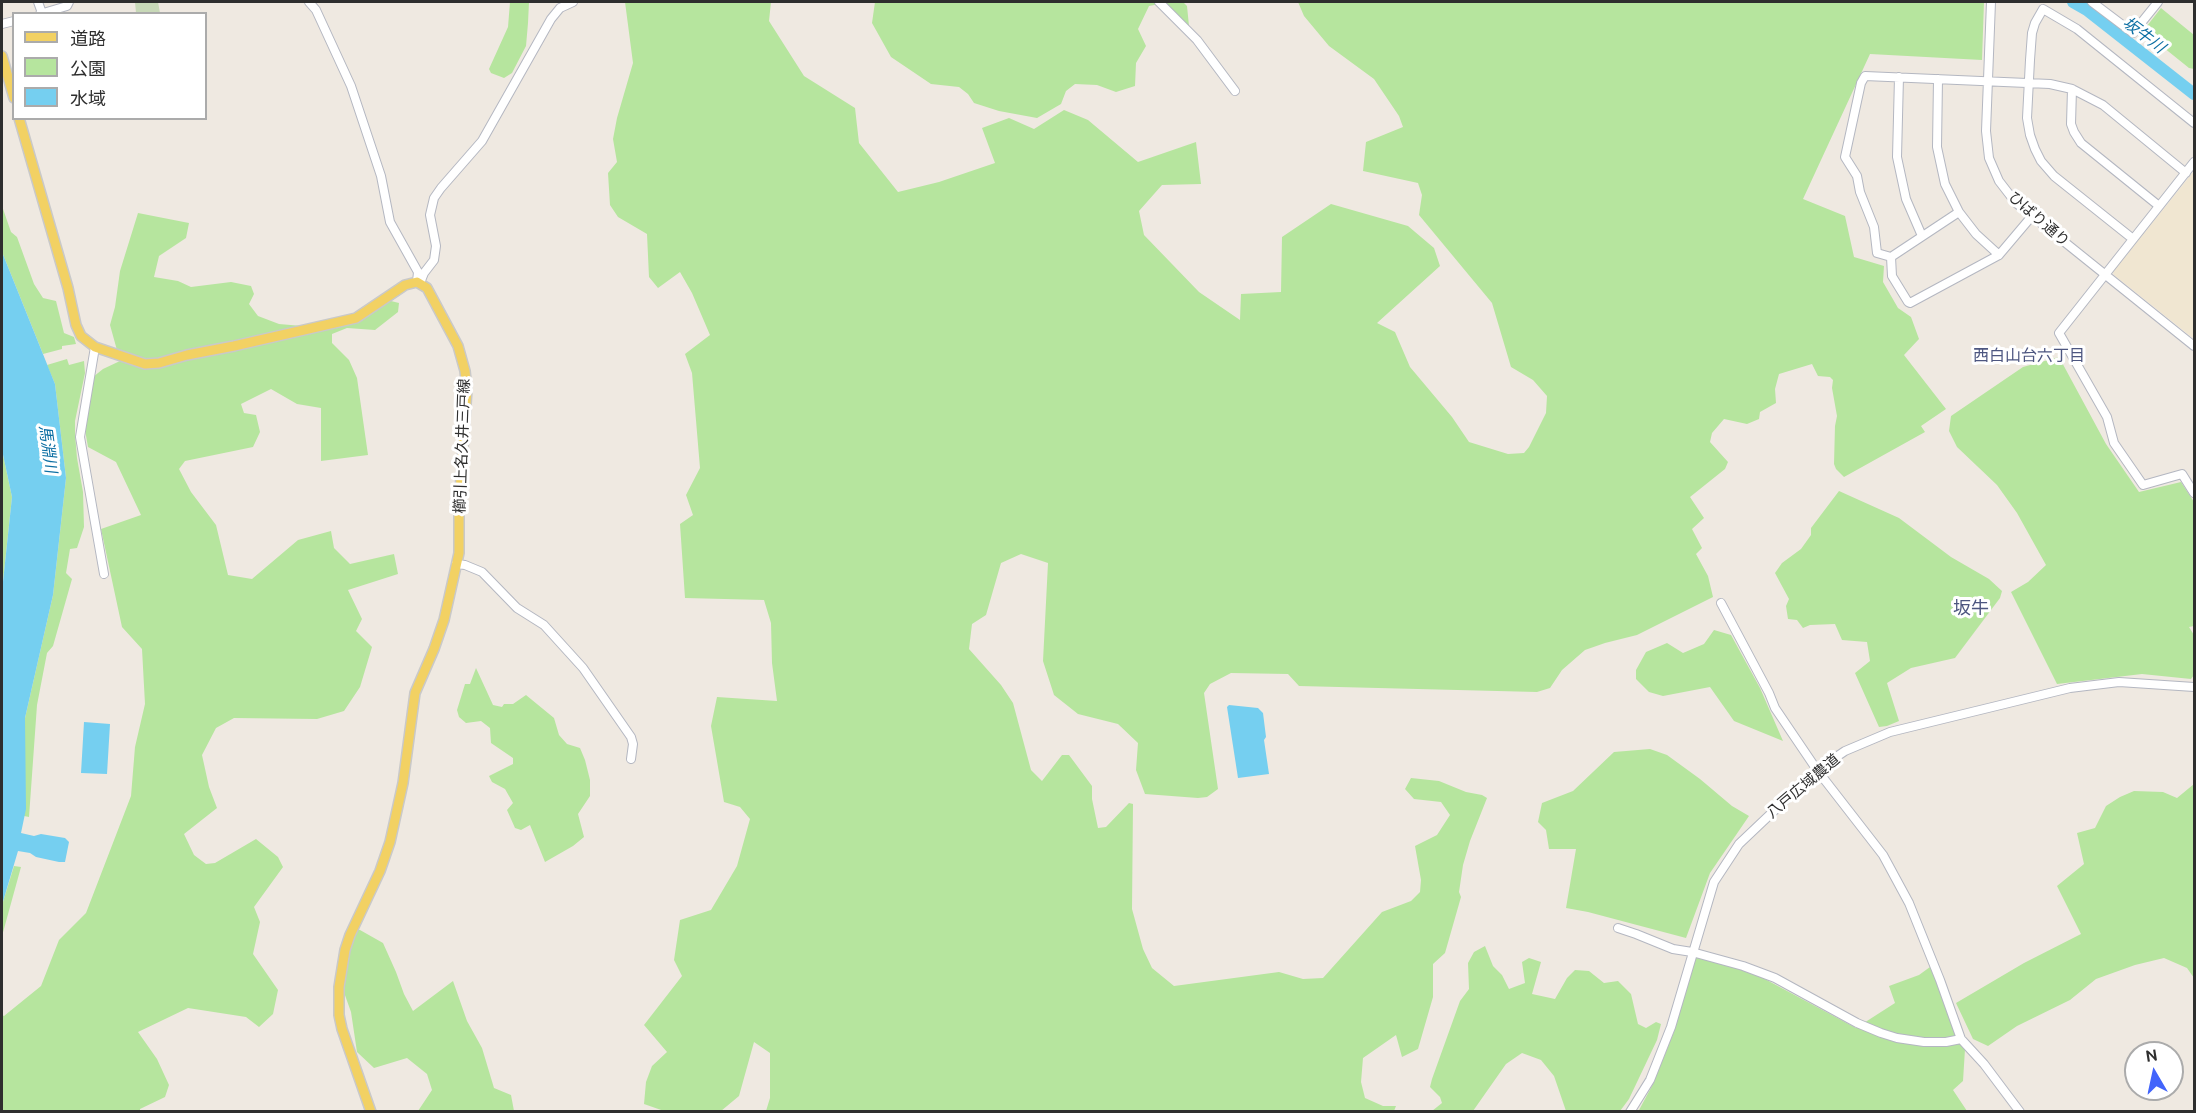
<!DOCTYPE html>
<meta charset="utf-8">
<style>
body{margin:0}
#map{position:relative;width:2196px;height:1113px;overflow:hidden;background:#efe9e1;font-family:Ubuntu,"Noto Sans JP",sans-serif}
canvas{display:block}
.frame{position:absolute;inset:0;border:3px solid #2e2e2e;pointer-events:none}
.legend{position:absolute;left:12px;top:12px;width:195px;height:108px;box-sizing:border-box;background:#fff;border:2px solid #ababab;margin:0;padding:8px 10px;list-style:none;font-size:18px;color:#2e2e2e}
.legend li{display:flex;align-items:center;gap:12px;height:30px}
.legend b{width:30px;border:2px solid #ababab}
.north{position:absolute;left:2124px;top:1041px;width:60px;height:60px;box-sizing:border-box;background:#fff;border:2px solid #ababab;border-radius:50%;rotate:351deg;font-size:16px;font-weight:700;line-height:24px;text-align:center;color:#2e2e2e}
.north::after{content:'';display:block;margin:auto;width:21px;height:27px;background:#4264fb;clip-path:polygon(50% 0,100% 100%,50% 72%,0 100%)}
</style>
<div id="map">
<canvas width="2196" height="1113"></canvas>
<div class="frame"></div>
<ul class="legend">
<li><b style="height:8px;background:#f2d163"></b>道路</li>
<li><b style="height:16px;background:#b6e59e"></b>公園</li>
<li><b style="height:16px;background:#75cff0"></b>水域</li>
</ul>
<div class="north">N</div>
</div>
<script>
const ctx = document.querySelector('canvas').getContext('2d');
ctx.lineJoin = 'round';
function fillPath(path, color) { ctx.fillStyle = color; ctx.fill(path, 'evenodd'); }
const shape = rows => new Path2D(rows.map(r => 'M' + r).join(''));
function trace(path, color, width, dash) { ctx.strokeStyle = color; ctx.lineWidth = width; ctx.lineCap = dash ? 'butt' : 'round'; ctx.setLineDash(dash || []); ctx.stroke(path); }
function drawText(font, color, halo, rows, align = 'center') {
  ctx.font = font + ' Ubuntu,"Noto Sans JP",sans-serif'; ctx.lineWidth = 6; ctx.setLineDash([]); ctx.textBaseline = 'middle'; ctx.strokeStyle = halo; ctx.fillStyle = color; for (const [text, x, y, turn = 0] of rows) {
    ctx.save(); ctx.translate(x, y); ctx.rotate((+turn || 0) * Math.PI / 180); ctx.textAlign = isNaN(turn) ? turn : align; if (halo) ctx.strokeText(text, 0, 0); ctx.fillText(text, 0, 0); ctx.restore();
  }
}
const education = shape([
 [2194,171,2194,339,2114,275,2113,272]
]);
const green = shape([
 [510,2,529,2,528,23,526,46,512,73,504,78,491,73,489,69,508,27],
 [625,2,771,2,769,21,804,76,855,108,859,143,898,192,939,182,995,163,982,128,1009,118,1034,129,1064,110,1088,120,1138,162,1196,142,1201,184,1162,185,1139,211,1144,235,1199,292,1240,320,1241,294,1281,292,1282,237,1331,204,1408,226,1434,248,1440,266,1377,323,1395,332,1410,367,1452,417,1469,442,1508,454,1524,453,1529,447,1546,413,1547,396,1533,380,1511,367,1492,303,1419,215,1422,195,1418,183,1363,171,1366,142,1403,127,1399,116,1374,79,1329,46,1304,16,1298,2,1984,2,1982,60,1870,54,1803,199,1845,216,1854,257,1884,266,1883,282,1898,308,1911,317,1919,339,1904,355,1946,409,1921,426,1925,432,1844,477,1836,469,1834,464,1835,426,1837,416,1832,388,1833,380,1830,377,1818,376,1812,364,1779,374,1775,389,1776,403,1760,412,1759,419,1747,424,1724,419,1712,433,1710,442,1728,462,1725,469,1690,497,1704,518,1692,529,1702,548,1696,554,1708,576,1713,597,1637,635,1605,643,1585,650,1562,670,1550,688,1537,692,1299,686,1288,674,1231,673,1210,684,1204,693,1218,789,1207,797,1198,798,1145,794,1136,770,1138,743,1118,724,1078,714,1054,695,1043,661,1048,563,1021,554,1001,563,986,615,972,624,969,649,1001,685,1013,703,1031,770,1042,781,1062,755,1069,755,1092,786,1092,799,1098,828,1106,827,1129,803,1133,804,1132,909,1143,949,1152,968,1174,986,1279,972,1303,979,1323,978,1382,912,1411,901,1420,892,1421,880,1415,846,1437,835,1450,815,1441,802,1414,799,1405,789,1411,778,1439,781,1466,792,1482,795,1487,798,1470,841,1463,865,1459,892,1461,897,1445,953,1433,964,1433,997,1418,1049,1402,1057,1396,1035,1363,1058,1361,1082,1365,1098,1383,1106,1396,1106,1394,1111,766,1111,770,1098,770,1053,754,1042,739,1096,721,1111,664,1111,644,1104,646,1082,652,1066,667,1052,644,1025,682,976,674,960,680,920,711,910,737,866,750,819,740,807,724,802,711,726,717,697,777,701,772,663,771,623,764,600,685,598,680,524,693,515,686,495,700,468,692,373,685,354,710,335,692,293,680,272,658,288,649,277,647,234,618,217,610,205,608,173,617,162,613,139,617,118,633,63],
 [875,2,1183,2,1187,6,1189,26,1165,3,1149,6,1138,29,1146,46,1136,63,1135,86,1116,92,1097,85,1075,84,1066,91,1061,104,1037,118,999,111,974,103,968,94,959,87,931,84,891,57,872,23],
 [2161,8,2194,35,2194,69,2189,68,2143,31],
 [2,206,11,232,17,237,34,284,43,298,56,301,64,333,74,337,76,344,62,346,62,349,43,354,2,252],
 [138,213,189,223,186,238,159,256,154,277,178,281,191,287,231,282,251,286,254,294,249,304,258,316,279,324,314,327,357,319,391,301,399,303,398,312,375,330,347,328,332,334,332,343,349,360,357,378,368,455,321,461,321,408,297,404,271,389,241,404,244,413,256,415,260,432,253,447,185,461,179,469,191,492,216,525,228,575,252,579,298,540,331,531,334,548,350,564,394,554,398,574,348,590,362,619,356,631,372,647,360,687,344,711,317,719,234,718,216,728,202,755,209,787,217,808,184,834,194,855,206,864,215,863,256,839,278,857,283,867,254,907,260,922,253,954,278,990,273,1014,259,1027,246,1017,188,1008,138,1032,157,1059,169,1085,165,1097,140,1109,140,1112,2,1111,2,1015,4,1016,41,986,59,940,86,913,131,796,135,747,145,704,142,649,122,627,101,529,141,515,116,462,88,447,85,430,93,377,103,369,120,361,110,325,115,307,120,271],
 [2059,357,2106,444,2139,492,2181,482,2194,502,2194,626,2189,627,2194,635,2194,675,2191,679,2142,674,2057,684,2011,592,2028,582,2046,565,2017,513,1997,485,1957,447,1949,431,1951,416,2023,367],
 [67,359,69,365,84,361,85,373,75,421,75,434,77,458,83,492,84,527,77,548,70,549,66,573,72,579,53,646,47,653,37,705,29,817,24,816,25,718,53,595,66,478,55,384,47,365],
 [2,450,12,497,2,591],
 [1839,491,1899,518,1951,557,1989,579,2002,591,2000,598,1955,658,1911,668,1887,683,1899,721,1887,726,1879,727,1855,673,1870,661,1867,642,1842,640,1835,624,1810,625,1803,628,1797,620,1788,619,1786,606,1789,599,1775,573,1782,563,1801,549,1811,535,1811,528],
 [1714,630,1731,635,1760,688,1783,741,1734,721,1710,687,1663,696,1649,692,1636,679,1636,670,1646,652,1667,643,1683,653,1704,644],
 [476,668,493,705,502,707,504,704,513,704,526,695,554,718,559,735,567,744,580,748,585,760,590,780,590,796,578,814,584,837,573,846,545,862,530,825,521,830,515,828,507,810,513,803,505,789,492,782,489,776,513,764,513,758,491,743,490,728,481,721,466,723,459,717,457,710,465,684,470,684],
 [1650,749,1667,755,1700,779,1732,806,1749,816,1710,873,1686,938,1588,912,1566,908,1576,849,1549,849,1546,830,1538,822,1542,803,1573,791,1614,752],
 [2194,784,2194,978,2187,968,2164,958,2135,965,2096,979,2070,1000,2017,1026,1988,1046,1973,1039,1956,1003,2024,963,2081,934,2057,886,2084,864,2077,833,2095,828,2106,806,2120,797,2134,791,2163,792,2177,798],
 [14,866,21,867,2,936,2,905],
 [348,927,360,930,383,943,396,972,404,994,413,1011,453,981,467,1021,482,1048,494,1088,511,1095,514,1111,418,1111,432,1090,427,1074,407,1058,374,1068,357,1052,351,1012,341,984,341,951],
 [1485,946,1493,966,1502,975,1509,989,1525,983,1522,962,1529,958,1541,962,1532,994,1555,999,1567,978,1575,970,1589,971,1604,983,1618,981,1631,994,1638,1024,1646,1028,1656,1022,1661,1024,1657,1040,1629,1099,1620,1111,1566,1111,1554,1076,1541,1060,1522,1053,1506,1064,1473,1111,1432,1111,1442,1103,1440,1097,1430,1087,1432,1079,1460,1001,1469,989,1468,963,1474,952],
 [1695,953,1735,963,1856,1028,1895,1003,1889,986,1919,975,1930,967,1965,1049,1963,1081,1953,1090,1967,1111,1638,1112,1653,1084,1675,1029]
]);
const cemetery = shape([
 [135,2,158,2,160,13,136,13]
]);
const water = shape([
 [2,252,55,384,66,478,53,595,25,718,26,809,21,833,34,836,41,834,65,838,69,842,65,862,59,862,36,857,30,853,18,851,2,905,2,591,12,497,2,450],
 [1229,705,1258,708,1263,713,1266,737,1264,740,1269,774,1238,778,1227,707],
 [84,722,110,724,107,774,81,773]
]);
const river = shape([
 [2073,2,2087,10,2194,94]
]);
const minor = shape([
 [38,2,42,13],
 [309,2,316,10,351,86,381,176,390,222,418,272,417,282],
 [1159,2,1197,40,1235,91],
 [1991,2,1986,131,1989,158,1999,181,2016,203,2194,346],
 [2092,2,2133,33,2158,2],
 [40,14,67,6,69,2],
 [2,24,14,21],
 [1899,77,1897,157,1906,199,1922,236],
 [1938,79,1937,147,1945,184,1959,212,1976,234,1999,255],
 [2072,89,2071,124,2074,132,2081,143,2159,206],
 [2194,162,2059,333,2107,417,2114,443,2143,485,2182,474,2194,493],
 [1959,212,1891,257,1892,276,1908,302,1910,303,1999,255,2032,216],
 [2133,239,2054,176,2041,161,2035,149,2030,135,2027,118,2030,60,2032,33,2035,23,2043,9,2077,29,2194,123],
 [1891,257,1877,253,1874,227,1860,192,1857,176,1845,157,1861,83,1865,76,2050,84,2072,89,2103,105,2186,173],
 [420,283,424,273,434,260,436,246,430,215,434,198,441,188,482,141,551,19,560,8,573,2],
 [95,347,80,437,104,574],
 [456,564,465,565,482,572,517,608,544,625,583,668,631,737,633,744,631,759],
 [1721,603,1769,693,1775,708,1817,770,1883,855,1909,903,1940,980,1961,1039,1984,1064,2020,1112],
 [1618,928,1636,934,1673,949,1692,952,1743,966,1775,978,1857,1023,1881,1033,1897,1038,1924,1042,1946,1042,1961,1039],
 [1630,1112,1650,1080,1671,1027,1714,882,1739,844,1817,770,1845,751,1890,732,2070,688,2119,682,2194,687]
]);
const major = shape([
 [2,56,14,98],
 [19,118,68,288,76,325,81,336,95,347,145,364,159,363,187,355,234,346,356,318,405,285,417,282,427,288,458,346,465,371,467,389,459,507,459,553,444,620,434,649,415,693,403,783,390,842,380,871,350,935,345,950,339,987,339,1015,342,1029,371,1112]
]);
const streetNames = [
 ["ひばり通り",2039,219,41],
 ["櫛引上名久井三戸線",462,446,-88],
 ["八戸広域農道",1803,786,-40]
];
const waterNames = [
 ["坂牛川",2144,35,37],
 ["馬淵川",48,449,82]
];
const neighbourhoodNames = [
 ["西白山台六丁目",2029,356]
];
const quarterNames = [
 ["坂牛",1971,608]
];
fillPath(education, '#f0e6d1');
fillPath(green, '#b6e59e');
fillPath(cemetery, '#c8d9b8');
fillPath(water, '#75cff0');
trace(river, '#75cff0', 12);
trace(minor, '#b4b7c1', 10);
trace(major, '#c9c9c9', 12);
trace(minor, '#fff', 8);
trace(major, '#f2d163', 9);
drawText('15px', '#2e2e2e', '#fff', streetNames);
drawText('italic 16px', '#0d6fa3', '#fff', waterNames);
drawText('16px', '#4d5680', '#fff', neighbourhoodNames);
drawText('18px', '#4d5680', '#fff', quarterNames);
</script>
